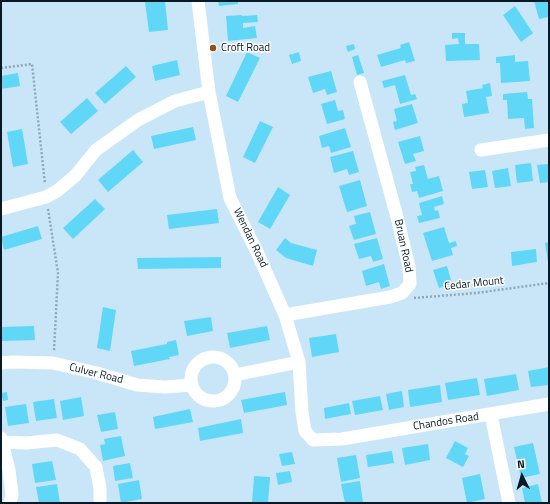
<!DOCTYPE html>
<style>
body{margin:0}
#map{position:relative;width:550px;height:504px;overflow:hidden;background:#c9e6f9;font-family:"Titillium Web",sans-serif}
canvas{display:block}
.frame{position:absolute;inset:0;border:2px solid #061924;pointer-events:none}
.north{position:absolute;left:502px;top:456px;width:40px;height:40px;-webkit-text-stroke:3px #fff;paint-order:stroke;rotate:355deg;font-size:11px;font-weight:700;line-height:16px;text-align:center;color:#061924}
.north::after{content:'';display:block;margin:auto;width:14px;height:18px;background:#061924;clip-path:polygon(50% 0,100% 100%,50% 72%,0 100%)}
</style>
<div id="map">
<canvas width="550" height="504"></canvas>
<div class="frame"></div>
<div class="north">N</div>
</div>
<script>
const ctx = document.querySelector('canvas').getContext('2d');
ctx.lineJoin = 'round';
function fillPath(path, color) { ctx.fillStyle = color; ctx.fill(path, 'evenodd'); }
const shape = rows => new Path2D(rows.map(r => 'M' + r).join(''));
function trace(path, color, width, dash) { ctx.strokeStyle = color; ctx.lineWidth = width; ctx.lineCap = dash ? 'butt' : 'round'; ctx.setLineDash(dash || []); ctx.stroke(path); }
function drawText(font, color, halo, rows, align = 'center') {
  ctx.font = font + ' "Titillium Web",sans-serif'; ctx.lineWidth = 3; ctx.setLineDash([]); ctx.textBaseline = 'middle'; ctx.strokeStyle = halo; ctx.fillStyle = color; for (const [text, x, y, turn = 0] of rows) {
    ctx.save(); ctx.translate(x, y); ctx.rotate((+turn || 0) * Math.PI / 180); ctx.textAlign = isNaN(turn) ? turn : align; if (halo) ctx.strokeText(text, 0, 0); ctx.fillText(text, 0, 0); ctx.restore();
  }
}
const building = shape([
 [159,1,165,1,168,30,149,32,145,2],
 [218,1,238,1,238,4,219,6],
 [534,1,549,1,549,17,539,19],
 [515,6,533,33,521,42,503,15],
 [242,15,242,16,257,15,258,22,243,23,243,28,255,26,257,38,228,41,226,16],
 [452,33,465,33,465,44,479,44,480,60,446,61,445,45,459,44,458,38,452,39],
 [409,42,415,61,406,63,405,60,381,67,377,55,401,48,400,45],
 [354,44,355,49,348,52,346,46],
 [247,52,260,58,238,102,226,96],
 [299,52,301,61,292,64,289,55],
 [358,55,364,73,357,75,352,57],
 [515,55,515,62,528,61,530,81,501,83,500,63,496,63,496,57],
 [177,60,180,75,155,81,152,66],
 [126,66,136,77,105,104,95,93],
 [331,71,337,92,327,95,325,89,313,93,308,77],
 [18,73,20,86,1,89,1,76],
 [405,75,411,95,415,94,417,99,400,104,395,85,384,88,382,81],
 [490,83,492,96,486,97,489,113,464,117,462,104,468,103,466,91,483,88,482,85],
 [527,92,528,99,532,99,534,128,525,129,524,118,508,119,507,100,503,100,503,94],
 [87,98,98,111,71,134,60,122],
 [335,100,338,111,343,110,345,119,327,124,321,104],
 [412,104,418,123,395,130,393,122,397,121,394,109],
 [260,121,273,127,255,163,243,157],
 [193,127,196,140,154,149,151,136],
 [345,128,351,147,331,153,329,146,322,148,319,136],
 [22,129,28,164,13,167,7,132],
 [420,136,424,151,413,154,416,161,405,164,398,142],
 [133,150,143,162,108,192,98,180],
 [353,151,359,172,349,175,347,169,334,173,330,157],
 [531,163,533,181,517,183,515,165],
 [549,164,549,182,540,183,537,165],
 [424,165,428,179,439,176,443,191,419,198,417,191,412,192,410,184,413,184,410,172,416,171,415,167],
 [508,168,511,186,495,188,492,171],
 [485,170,488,187,472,189,469,172],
 [360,180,367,206,347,212,339,186],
 [278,187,290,195,270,229,258,222],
 [442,196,444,204,434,207,435,211,438,210,440,218,419,223,417,216,422,215,419,203],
 [95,199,105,209,73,239,63,228],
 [217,209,219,223,169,229,167,215],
 [370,212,376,234,354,240,349,226,356,224,354,216],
 [38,226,42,239,4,250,1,237],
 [444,227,449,243,456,241,457,246,451,248,453,255,432,261,423,233],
 [285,238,291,243,317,250,313,266,286,258,276,250],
 [377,238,383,259,373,262,371,256,359,259,354,244],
 [549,242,549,262,548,262,545,243],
 [536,249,537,262,512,266,511,252],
 [221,257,221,268,138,269,137,258],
 [384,264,390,286,381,289,379,282,366,286,362,271],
 [447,266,452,284,439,288,433,270],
 [103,307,116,310,110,351,97,348],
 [211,317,213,331,187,336,184,321],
 [34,326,35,340,1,341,1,327],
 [267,326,270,340,230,348,227,333],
 [336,334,339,352,312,357,309,338],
 [176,340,179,355,169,357,170,359,134,366,131,351,167,344,167,342],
 [549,367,549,385,531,387,528,371],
 [516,374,519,390,487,396,484,379],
 [477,378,480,395,448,400,445,383],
 [440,385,442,402,410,407,408,390],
 [402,391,404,407,389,410,386,394],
 [7,392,8,400,3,401,1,393],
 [285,392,287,405,244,413,241,400],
 [380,396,383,410,355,415,352,401],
 [81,397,84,416,63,420,60,401],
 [54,399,57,418,36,421,33,402],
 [349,403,351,414,325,419,324,408],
 [26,404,29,423,8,426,5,407],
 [190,409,193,422,155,429,153,417],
 [115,412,118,429,101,432,97,415],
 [241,419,243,433,200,441,198,428],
 [121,436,125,456,103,461,100,445,105,444,104,439],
 [455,441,468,448,465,454,469,456,463,467,446,458],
 [533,443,540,474,521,478,514,447],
 [428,444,430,460,405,465,402,448],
 [392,451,394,463,368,467,366,455],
 [292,452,295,464,282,466,279,454],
 [356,455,360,478,341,482,337,458],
 [52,461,56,480,35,483,32,464],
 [130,463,133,478,115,481,113,466],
 [290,471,292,482,278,485,276,473],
 [480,474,485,499,467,503,462,478],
 [254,476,270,477,268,503,252,503],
 [139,480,142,499,121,503,118,484],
 [360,481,363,503,345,503,341,484],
 [57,484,60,503,39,503,36,487],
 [538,484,542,503,525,503,522,488]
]);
const path = shape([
 [1,68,32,64,45,184],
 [48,209,58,273,54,351],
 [414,298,476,293,549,283]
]);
const minor = shape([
 [198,1,209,92,230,198,257,252,285,315,299,362,302,412,305,431,313,440,342,439,549,404],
 [481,150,549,140],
 [1,209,46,197,57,191,75,176,96,150,138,120,175,101,209,92],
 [285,315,390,297,402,293,410,284,409,267,397,217,360,82],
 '191 379a22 22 0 1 1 44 0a22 22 0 1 1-44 0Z',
 [1,363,12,362,53,363,97,373,137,385,165,387,192,385],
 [235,375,299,362],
 [491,415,509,503],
 [1,438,9,470,12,495,10,503],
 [2,442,26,443,57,440,80,449,96,467,100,488,100,500]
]);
const markers = [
 [213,48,4,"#915219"]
];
const poiNames = [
 ["Croft Road",221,48]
];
const streetNames = [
 ["Wendan Road",250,238,64],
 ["Bruan Road",403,246,78],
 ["Cedar Mount",474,284,-6],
 ["Culver Road",96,374,14],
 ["Chandos Road",446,422,-9]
];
fillPath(building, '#60d7f6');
trace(path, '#8ea8b8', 2.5, [2, 2]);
trace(minor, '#fff', 13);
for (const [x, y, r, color] of markers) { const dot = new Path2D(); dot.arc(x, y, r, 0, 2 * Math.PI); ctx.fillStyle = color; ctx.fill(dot); trace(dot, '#fff', 1.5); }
drawText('11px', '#061924', '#fff', poiNames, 'left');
drawText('11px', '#061924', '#fff', streetNames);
</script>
